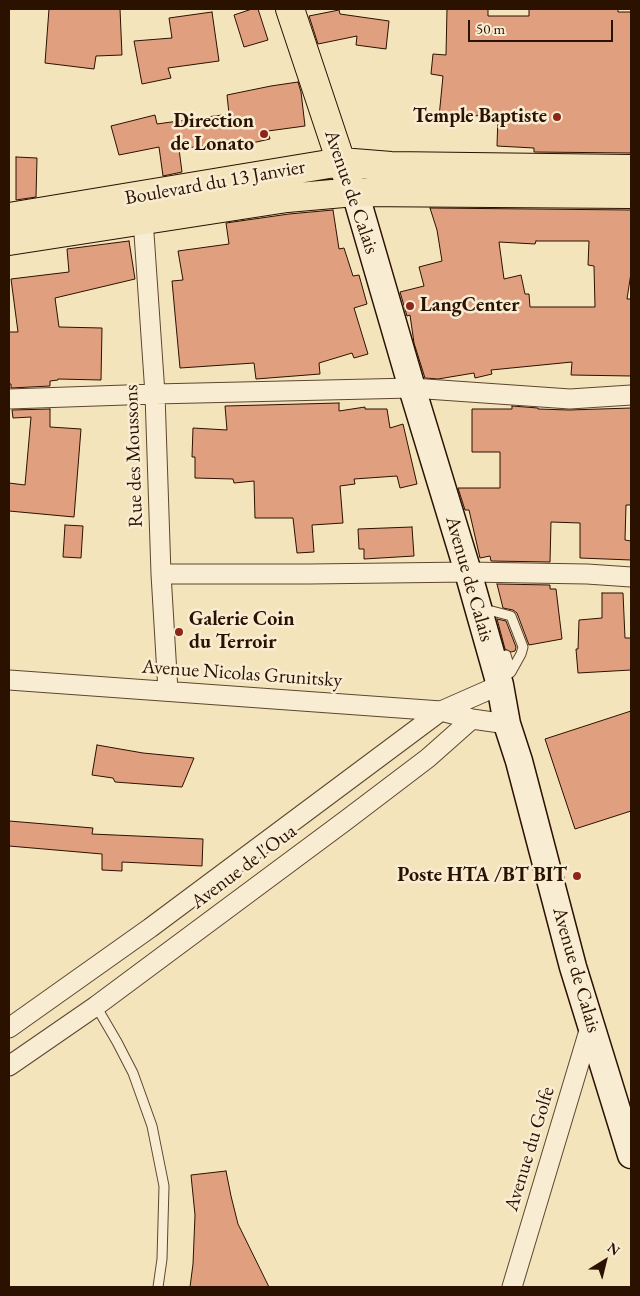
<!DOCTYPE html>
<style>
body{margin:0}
#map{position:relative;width:640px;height:1296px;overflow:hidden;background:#f4e4bc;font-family:"EB Garamond",serif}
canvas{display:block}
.frame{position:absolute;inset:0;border:10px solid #2b1100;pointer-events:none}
.north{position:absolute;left:580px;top:1236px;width:50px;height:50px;-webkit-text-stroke:4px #f8edd3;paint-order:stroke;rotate:36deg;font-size:14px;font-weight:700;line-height:20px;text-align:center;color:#2b1100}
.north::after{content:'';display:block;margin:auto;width:18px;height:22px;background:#2b1100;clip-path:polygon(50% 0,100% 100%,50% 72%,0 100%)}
.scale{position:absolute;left:468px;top:20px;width:145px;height:22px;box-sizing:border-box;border:2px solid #2b1100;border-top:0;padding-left:6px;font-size:15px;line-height:18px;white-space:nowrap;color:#2b1100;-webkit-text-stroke:4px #f8edd3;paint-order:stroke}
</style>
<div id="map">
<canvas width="640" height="1296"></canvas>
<div class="frame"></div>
<div class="north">N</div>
<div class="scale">50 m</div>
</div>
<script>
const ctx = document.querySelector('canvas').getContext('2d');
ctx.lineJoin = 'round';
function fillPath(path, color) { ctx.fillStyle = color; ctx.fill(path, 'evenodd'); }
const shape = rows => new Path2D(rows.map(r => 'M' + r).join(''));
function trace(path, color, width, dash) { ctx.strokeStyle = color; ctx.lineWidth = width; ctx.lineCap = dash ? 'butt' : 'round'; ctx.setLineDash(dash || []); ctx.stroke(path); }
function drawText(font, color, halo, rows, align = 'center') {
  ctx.font = font + ' "EB Garamond",serif'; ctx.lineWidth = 5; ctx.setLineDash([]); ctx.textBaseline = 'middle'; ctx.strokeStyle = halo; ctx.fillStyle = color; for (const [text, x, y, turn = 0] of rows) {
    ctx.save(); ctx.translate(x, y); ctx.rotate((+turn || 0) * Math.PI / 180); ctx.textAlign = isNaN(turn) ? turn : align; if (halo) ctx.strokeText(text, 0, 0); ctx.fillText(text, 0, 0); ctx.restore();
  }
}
const building = shape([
 [49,9,120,9,122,55,96,56,94,69,45,63,49,9],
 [252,9,258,9,268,40,244,47,234,15,252,9],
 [447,9,488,9,488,16,529,16,529,9,618,9,618,12,631,12,631,153,534,152,534,148,497,146,498,115,439,117,443,76,431,74,433,54,446,55,447,9],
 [339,10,340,14,389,21,386,49,356,45,357,36,318,44,309,16,339,10],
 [212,12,219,61,168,68,171,78,142,84,134,41,172,38,169,18,212,12],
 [298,82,301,92,305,126,268,131,270,139,234,147,233,142,179,149,182,172,163,176,159,147,119,155,111,126,155,115,157,124,229,114,227,95,271,86,298,82],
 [16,157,37,158,36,197,16,200,16,157],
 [430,208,631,210,631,273,627,299,631,299,631,376,571,375,572,362,491,370,492,374,475,378,474,373,438,379,425,378,414,343,410,315,407,316,400,292,424,286,419,267,442,261,437,230,430,208],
 [536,241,589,241,588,265,594,266,595,307,530,307,529,294,525,294,521,275,504,279,499,242,535,244,536,241],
 [333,210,339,249,344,248,353,276,359,275,367,304,354,308,368,354,354,358,352,353,319,363,320,374,256,379,254,363,180,368,172,281,183,280,178,251,229,244,226,223,289,214,333,210],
 [129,241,135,279,55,298,59,327,102,328,101,380,58,379,58,380,50,381,50,386,11,388,11,384,9,384,9,332,18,332,11,279,69,272,67,249,129,241],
 [339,403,339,411,365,407,365,409,387,409,390,428,403,424,417,484,400,488,397,476,354,479,355,484,340,486,343,523,312,525,314,552,297,553,293,518,255,518,254,481,234,483,233,479,195,478,195,457,192,457,193,428,227,430,225,406,339,403],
 [512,406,538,408,538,409,569,410,631,408,631,505,626,505,625,540,631,541,631,560,580,558,580,523,551,522,550,562,491,561,490,556,480,558,469,510,465,510,458,488,500,488,500,452,472,452,472,409,512,409,512,406],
 [50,409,50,427,81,429,74,517,9,511,9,483,25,485,31,417,13,418,12,410,50,409],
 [65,525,83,526,81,558,63,557,65,525],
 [412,527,414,556,364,559,364,549,359,549,358,529,412,527],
 [497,584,550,585,550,589,556,589,562,639,529,645,517,613,513,610,503,608,497,584],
 [602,593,623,593,625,638,631,638,631,670,578,673,576,649,578,649,579,620,602,618,602,593],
 [497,619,506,621,516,647,515,651,511,652,505,649,497,619],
 [631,711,631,811,575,829,545,739,631,711],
 [97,745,143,753,194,758,182,787,115,782,113,778,92,775,97,745],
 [9,821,93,828,92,834,203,839,202,866,122,862,122,871,102,870,102,854,9,846,9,821],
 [226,1171,231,1196,238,1224,269,1287,190,1287,193,1264,195,1215,191,1175,226,1171]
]);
const lane = shape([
 [492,611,511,616,523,647,521,654,511,672],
 [506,655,511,672,510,673],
 [96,1006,117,1042,133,1073,152,1126,164,1186,162,1259,158,1287]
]);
const street = shape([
 [143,219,155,394,161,574,168,691],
 [9,399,155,394,412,388,570,399,631,395],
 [161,574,310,574,468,572,587,574,631,577],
 [9,680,441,711,472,719,507,724],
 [9,1028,150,928,441,711,500,685],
 [9,1066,96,1006,345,821,428,758,472,719],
 [512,1287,591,1024]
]);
const secondary = shape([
 [355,192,412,388,468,572,500,685,507,724,519,761,573,967,631,1155]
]);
const highway = shape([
 [290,9,341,162,348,178],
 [9,217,341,162,391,166,631,169],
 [9,241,287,198,355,192,631,194]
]);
const markers = [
 [557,117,5,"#8f2418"],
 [264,134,5,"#8f2418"],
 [410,306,5,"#8f2418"],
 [179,632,5,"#8f2418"],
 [577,876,5,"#8f2418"]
];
const poiNames = [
 ["Temple Baptiste",547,117],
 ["Direction",254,122],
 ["de Lonato",254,145],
 ["LangCenter",420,306,"left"],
 ["Galerie Coin",189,620,"left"],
 ["du Terroir",189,643,"left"],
 ["Poste HTA /BT BIT",567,876]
];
const streetNames = [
 ["Boulevard du 13 Janvier",215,183,-10],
 ["Avenue de Calais",351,192,71],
 ["Rue des Moussons",134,456,-92],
 ["Avenue de Calais",469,579,74],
 ["Avenue Nicolas Grunitsky",242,674,4],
 ["Avenue de l'Oua",244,867,-37],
 ["Avenue de Calais",576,970,74],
 ["Avenue du Golfe",530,1149,-73]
];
fillPath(building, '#e09f7f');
trace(building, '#2b1100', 1);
trace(lane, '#5d462f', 11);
trace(street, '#5d462f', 21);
trace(secondary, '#2b1100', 29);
trace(highway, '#2b1100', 30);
trace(lane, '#f8edd3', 9);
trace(street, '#f8edd3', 19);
trace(secondary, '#f8edd3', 26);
trace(highway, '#f4e4bc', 28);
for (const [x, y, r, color] of markers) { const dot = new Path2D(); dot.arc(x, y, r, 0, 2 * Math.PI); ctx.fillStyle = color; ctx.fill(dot); trace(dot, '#f8edd3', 2); }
drawText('bold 20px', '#2b1100', '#f8edd3', poiNames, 'right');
drawText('20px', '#2b1100', '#f8edd3', streetNames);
</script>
